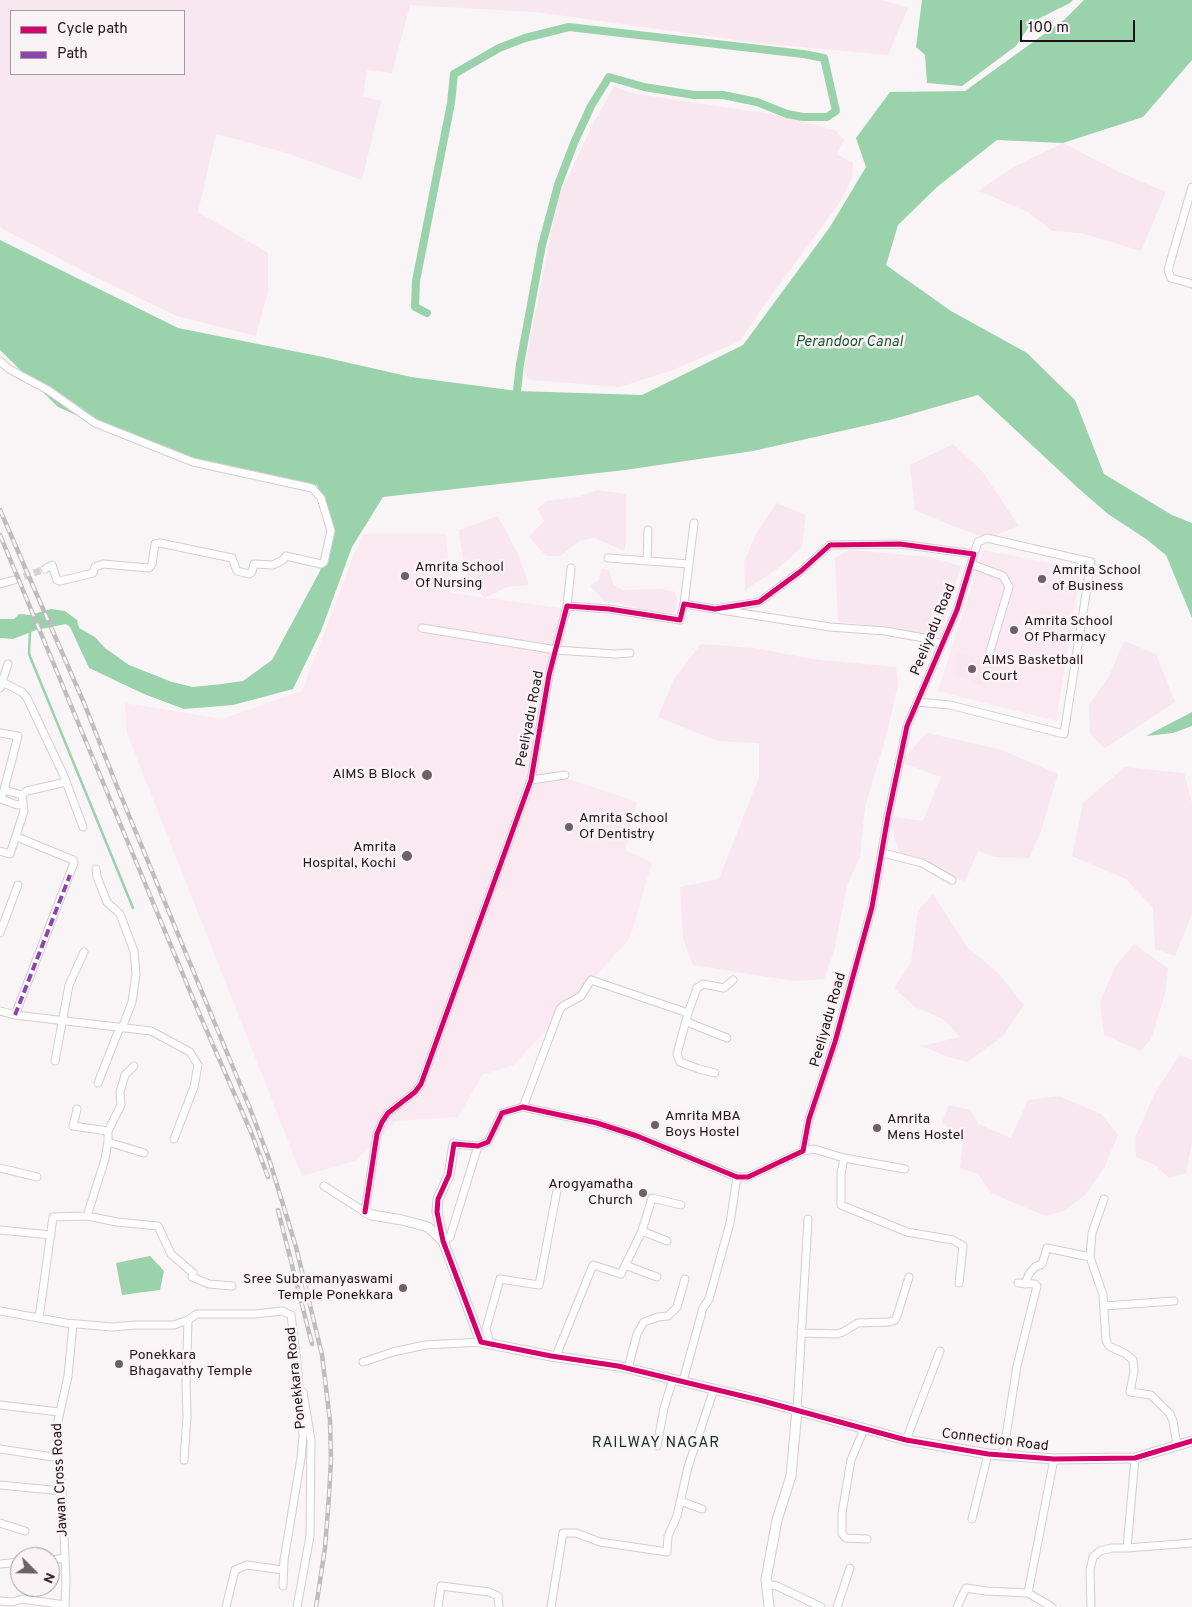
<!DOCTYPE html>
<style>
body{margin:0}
#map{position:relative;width:1192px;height:1607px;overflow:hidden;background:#f9f4f6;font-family:Overpass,sans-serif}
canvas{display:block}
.legend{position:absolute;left:10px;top:10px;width:175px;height:65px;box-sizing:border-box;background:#faf3f6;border:1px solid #a39a9e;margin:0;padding:6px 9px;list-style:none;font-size:15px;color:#201419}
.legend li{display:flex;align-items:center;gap:10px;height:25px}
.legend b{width:25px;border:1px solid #a39a9e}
.north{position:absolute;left:10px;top:1547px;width:50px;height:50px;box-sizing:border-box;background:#faf3f6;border:1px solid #a39a9e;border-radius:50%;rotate:113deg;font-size:14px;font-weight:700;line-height:20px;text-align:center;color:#201419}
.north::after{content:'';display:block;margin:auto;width:18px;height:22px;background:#6c6266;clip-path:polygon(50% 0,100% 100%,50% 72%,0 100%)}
.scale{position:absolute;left:1020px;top:20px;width:115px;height:22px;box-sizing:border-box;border:2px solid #201419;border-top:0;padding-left:6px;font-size:15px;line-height:18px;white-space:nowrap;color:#201419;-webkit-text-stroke:4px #faf3f6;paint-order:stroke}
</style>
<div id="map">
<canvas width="1192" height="1607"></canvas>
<ul class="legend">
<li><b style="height:6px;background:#d6006c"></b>Cycle path</li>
<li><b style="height:6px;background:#8e44ad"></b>Path</li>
</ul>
<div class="north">N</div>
<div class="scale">100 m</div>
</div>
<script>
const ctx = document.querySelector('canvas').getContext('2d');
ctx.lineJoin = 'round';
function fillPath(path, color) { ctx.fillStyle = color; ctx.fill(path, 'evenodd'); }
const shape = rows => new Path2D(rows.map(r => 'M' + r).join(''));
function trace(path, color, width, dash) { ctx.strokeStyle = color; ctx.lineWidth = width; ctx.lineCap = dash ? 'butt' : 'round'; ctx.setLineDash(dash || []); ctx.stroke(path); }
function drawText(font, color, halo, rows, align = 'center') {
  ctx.font = font + ' Overpass,sans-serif'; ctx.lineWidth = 5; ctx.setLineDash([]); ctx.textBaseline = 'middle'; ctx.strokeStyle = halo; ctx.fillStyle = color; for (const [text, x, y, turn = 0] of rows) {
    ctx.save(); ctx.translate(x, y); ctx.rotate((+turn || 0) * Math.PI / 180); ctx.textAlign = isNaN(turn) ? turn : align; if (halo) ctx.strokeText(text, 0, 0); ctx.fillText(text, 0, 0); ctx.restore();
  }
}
const built = shape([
 [362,534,446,534,451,593,566,609,536,768,637,802,625,850,652,862,630,938,514,1065,482,1075,458,1117,397,1121,355,1161,302,1176,127,733,125,703,222,719,302,691],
 [983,550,1081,569,1056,721,938,691]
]);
const green = shape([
 [0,0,883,0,908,8,888,55,758,43,536,12,410,5,392,73,367,70,363,96,381,101,362,180,287,153,216,134,198,212,268,253,268,291,256,336,177,316,93,276,3,229,0,226],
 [11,11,184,11,184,74,11,74],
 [614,86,631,93,771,114,835,130,844,140,836,154,853,163,852,178,840,202,767,301,740,341,673,370,620,387,529,380,524,371,558,198,594,122],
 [1063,143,1119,172,1166,192,1141,251,1081,233,1052,231,1028,212,979,191,1012,168],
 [953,444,982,471,1019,526,987,538,953,526,915,510,910,465],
 [597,490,626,494,626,541,624,551,595,538,581,540,560,556,546,556,529,537,544,521,538,509,546,501,578,497],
 [776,503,806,515,802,547,777,569,745,590,744,562,756,534],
 [498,516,518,554,529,585,507,587,485,598,469,582,463,559,459,530],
 [849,550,930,557,961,566,940,636,838,621,835,558],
 [601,569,609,570,613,584,622,590,661,589,675,592,677,600,675,612,665,613,639,609,619,603,606,603,590,586,599,580],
 [1124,641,1156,654,1175,702,1105,748,1090,734,1089,705,1109,676],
 [701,644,755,648,812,659,896,667,898,684,887,733,865,807,860,857,847,886,834,951,824,979,794,981,693,965,683,939,680,887,719,879,759,777,759,743,718,741,658,717,674,679],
 [958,652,992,664,985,686,951,674],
 [927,733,999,749,1058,774,1041,831,1029,858,995,857,978,851,965,881,900,855,888,816,923,821,941,777,900,762],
 [1125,767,1184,773,1192,803,1192,914,1175,956,1155,949,1153,908,1126,879,1072,856,1083,803],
 [933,894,968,948,997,972,1024,1005,1003,1036,967,1062,948,1057,922,1046,960,1037,943,1019,915,1007,894,988,911,963,918,911],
 [1134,944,1168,968,1165,994,1151,1039,1141,1051,1104,1035,1100,1002,1115,967],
 [1180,1055,1192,1060,1192,1142,1186,1173,1169,1178,1155,1165,1136,1157,1135,1138,1155,1093],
 [1059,1096,1101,1114,1118,1135,1104,1168,1085,1195,1064,1211,1046,1216,991,1193,978,1174,960,1168,963,1142,942,1122,949,1105,971,1110,978,1124,1011,1138,1028,1100]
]);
const water = shape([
 [922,0,1073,0,1070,3,1032,22,1016,46,962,86,927,83,925,55,916,47],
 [1084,0,1192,0,1192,60,1143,117,1063,143,997,140,937,187,898,225,886,265,951,311,1027,353,1075,400,1104,474,1172,515,1192,523,1192,618,1166,555,1146,539,1108,514,1078,488,978,395,890,420,753,451,625,470,383,497,352,547,321,631,293,689,233,705,184,709,144,694,89,668,70,627,66,624,36,630,13,639,0,638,0,619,14,619,19,614,30,615,51,609,65,611,77,620,79,628,95,637,105,648,129,665,172,682,193,687,222,684,243,681,272,660,320,571,332,528,317,485,171,457,58,407,0,350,0,240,178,328,323,357,411,377,517,391,642,395,743,345,830,227,866,167,856,138,890,92,965,91,1065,19],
 [1192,712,1192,726,1173,733,1146,736],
 [150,1256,164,1271,160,1290,122,1295,116,1263]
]);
const stream = shape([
 [30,632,29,654,133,908]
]);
const canal = shape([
 [427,313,415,307,416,281,451,103,454,74,499,48,525,38,569,27,803,54,824,58,836,111,827,117,803,117,787,114,757,102,723,95,694,95,644,87,609,77,591,106,574,143,558,185,542,245,520,364,517,391]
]);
const minorTunnel = shape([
 [14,580,45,569]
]);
const minor = shape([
 [1192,187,1168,270,1171,278,1192,284],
 [0,361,9,369,48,390,95,423,193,462,312,488,321,498,331,531,324,562,321,564,286,556,283,560,273,565,254,564,252,572,249,574,237,571,232,558,160,543,155,544,152,564,149,568,103,564,95,567,93,573,60,581,57,580,52,565,45,569],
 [608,558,689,564],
 [647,561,648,530],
 [971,564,1003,576,1009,587,990,651],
 [0,584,14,580],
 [684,604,694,523],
 [567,606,571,568],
 [721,610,830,627,885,631,924,638,942,644],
 [422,628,556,650,615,654,630,653],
 [2,682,22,692,27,698,64,776,83,827],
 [0,688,8,664],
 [917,702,950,705,1064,734,1091,562,987,538,978,542,974,554],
 [0,733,18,736,4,790,22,795,24,811,10,854,0,851],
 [531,780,565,775],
 [4,790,1,799,17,805,23,804],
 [22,795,27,791,66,782],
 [883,853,922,863,952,880],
 [96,869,97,877,107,902,120,914,134,951,136,974,132,1002,122,1028],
 [0,933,18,885],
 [0,1011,15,1015,151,1031,190,1052,198,1065,194,1087,174,1139],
 [15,1015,74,863,73,860,17,837],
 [687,1022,727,1038],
 [55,1061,69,985,84,952],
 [715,1073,699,1069,680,1062,677,1054,688,1013,697,988,703,984,724,988,733,980],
 [98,1083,120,1027],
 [523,1107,560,1009,563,1006,581,996,591,980,688,1013],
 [77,1109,73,1126,108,1131],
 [108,1142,144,1153],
 [803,1151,814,1149,844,1158,841,1174,841,1205,907,1232,953,1240,963,1246,959,1283],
 [844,1158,905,1169],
 [0,1168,37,1177],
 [324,1186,365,1212,377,1134,382,1122,388,1113,415,1092,421,1084,531,780,549,675,567,606,609,609,680,620,684,604,715,609,759,602,801,571,830,545,900,544,974,554,957,610,907,726,888,816,872,907,835,1042,809,1119,803,1151,748,1177,737,1177,637,1136,597,1123,523,1107,502,1113,488,1142,478,1146,454,1144],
 [1104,1199,1092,1233,1090,1257,1103,1295,1106,1340,1109,1346,1126,1354,1133,1360,1134,1371,1130,1392,1151,1395,1170,1414,1173,1421,1177,1445],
 [87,1216,105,1159,108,1142,108,1131,121,1105,120,1092,125,1075,134,1066],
 [0,1230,51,1235],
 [642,1231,667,1241],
 [443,1241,450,1237,478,1146],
 [625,1265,657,1277],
 [192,1277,209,1284,232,1286],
 [1025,1284,1029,1274,1035,1267,1042,1264,1047,1248,1090,1257],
 [1104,1306,1174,1301],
 [0,1311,66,1323,112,1327,136,1325,174,1325,188,1320,197,1314,255,1314,282,1311,291,1315,297,1362,303,1436,301,1458,284,1560,283,1586],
 [39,1318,53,1217,87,1216,117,1222,158,1226,171,1254,193,1273],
 [801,1333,837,1334,843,1332,858,1323,889,1322,895,1320,897,1316,909,1277],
 [490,1343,486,1329,500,1279,539,1285,558,1185],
 [556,1356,593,1265,621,1274,642,1231,652,1198,681,1205],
 [363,1362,393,1352,425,1345,481,1342],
 [628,1368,637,1334,644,1322,658,1317,668,1316,677,1307,685,1279],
 [683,1381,703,1308,709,1299,730,1223,737,1177],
 [0,1405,59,1412],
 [797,1410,808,1219],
 [864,1429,851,1460,842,1513,842,1534,846,1538,867,1539],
 [906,1440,940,1351],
 [657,1446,664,1408,673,1379],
 [0,1449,59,1458],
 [1003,1455,1017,1366,1037,1286,1035,1284,1018,1283],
 [184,1460,187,1416,186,1384,188,1320],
 [0,1485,62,1491],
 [680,1501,702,1509],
 [972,1519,988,1454],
 [0,1523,25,1531],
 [1127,1548,1192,1543],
 [50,1560,65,1558],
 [0,1564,20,1562],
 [766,1584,777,1586,821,1607],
 [1028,1593,1054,1459],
 [0,1601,12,1602,22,1599,65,1605],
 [65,1607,66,1580,62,1491,56,1430,68,1376,73,1324],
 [226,1607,235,1570,247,1565,283,1570],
 [297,1607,310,1536,311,1440,303,1392],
 [438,1607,441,1586,489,1592,498,1596,499,1607],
 [551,1607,563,1533,576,1533,600,1542,667,1552,668,1536,677,1516,688,1467,714,1389],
 [837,1607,850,1568],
 [957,1607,966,1588,986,1591,1028,1593,1052,1607],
 [1091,1607,1090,1570,1093,1557,1100,1551,1112,1548,1127,1548,1135,1458]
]);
const tertiary = shape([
 [454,1144,449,1175,438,1199,437,1212,443,1241,481,1342,551,1356,618,1366,759,1400,906,1440,988,1454,1054,1459,1135,1458,1192,1441],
 [365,1212,372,1215,402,1220,428,1227,443,1241],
 [769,1607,766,1579,777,1520,791,1476,797,1410]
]);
const rail = shape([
 [0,510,84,703,116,784,249,1106,269,1159,296,1247,322,1355,330,1421,331,1460,329,1496,325,1548,316,1607],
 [0,535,199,1013,251,1132,268,1177],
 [278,1210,312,1344]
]);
const quiet = shape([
 [15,1015,70,875]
]);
const cycleway = shape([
 [365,1212,377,1134,382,1122,388,1113,415,1092,421,1084,531,780,549,675,567,606,609,609,680,620,684,604,715,609,759,602,801,571,830,545,900,544,974,554,957,610,907,726,888,816,872,907,835,1042,809,1119,803,1151,748,1177,737,1177,637,1136,597,1123,523,1107,502,1113,488,1142,478,1146,454,1144,449,1175,438,1199,437,1212,443,1241,481,1342,551,1356,618,1366,759,1400,906,1440,988,1454,1054,1459,1135,1458,1192,1441]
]);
const markers = [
 [405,576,5,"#6c6266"],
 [1042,579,5,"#6c6266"],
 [1014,630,5,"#6c6266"],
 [972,669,5,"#6c6266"],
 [427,775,6,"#6c6266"],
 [569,827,5,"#6c6266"],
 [407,856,6,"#6c6266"],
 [655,1125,5,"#6c6266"],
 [877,1128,5,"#6c6266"],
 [643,1193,5,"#6c6266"],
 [403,1288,5,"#6c6266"],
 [119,1364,5,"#6c6266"]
];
const poiNames = [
 ["Amrita School",415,568],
 ["Of Nursing",415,584],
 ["Amrita School",1052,571],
 ["of Business",1052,587],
 ["Amrita School",1024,622],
 ["Of Pharmacy",1024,638],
 ["AIMS Basketball",982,661],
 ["Court",982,677],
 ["AIMS B Block",416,775,"right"],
 ["Amrita School",579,819],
 ["Of Dentistry",579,835],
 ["Amrita",396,848,"right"],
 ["Hospital, Kochi",396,864,"right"],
 ["Amrita MBA",665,1117],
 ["Boys Hostel",665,1133],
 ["Amrita",887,1120],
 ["Mens Hostel",887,1136],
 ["Arogyamatha",633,1185,"right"],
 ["Church",633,1201,"right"],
 ["Sree Subramanyaswami",393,1280,"right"],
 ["Temple Ponekkara",393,1296,"right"],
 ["Ponekkara",129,1356],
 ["Bhagavathy Temple",129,1372]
];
const streetNames = [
 ["Peeliyadu Road",934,630,-68],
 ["Peeliyadu Road",531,719,-79],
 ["Peeliyadu Road",829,1020,-74],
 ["Ponekkara Road",297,1378,-96],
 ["Connection Road",995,1441,7],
 ["Jawan Cross Road",61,1480,-93]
];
const waterNames = [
 ["Perandoor Canal",849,343]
];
const neighbourhoodNames = [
 ["RAILWAY NAGAR",656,1444]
];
fillPath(built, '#fae9f0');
fillPath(green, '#f8e7ee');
fillPath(water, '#9ad2ab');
trace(stream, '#9ad2ab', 2.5);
trace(canal, '#9ad2ab', 8);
trace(minorTunnel, '#d8d2d5', 7, [7, 3.5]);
trace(minor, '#d5cdd0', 9);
trace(tertiary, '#d5cdd0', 11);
trace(minor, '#fefdfe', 7);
trace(tertiary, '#fefdfe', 9);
trace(rail, '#bebcbd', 4.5);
trace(rail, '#faf3f6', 2.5, [8]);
trace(quiet, '#8e44ad', 4, [8, 4]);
trace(cycleway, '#d6006c', 5);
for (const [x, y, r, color] of markers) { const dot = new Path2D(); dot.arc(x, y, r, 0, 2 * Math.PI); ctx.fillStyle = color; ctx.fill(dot); trace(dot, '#faf3f6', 2); }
drawText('14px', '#201419', '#faf3f6', poiNames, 'left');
drawText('14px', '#201419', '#faf3f6', streetNames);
drawText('italic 15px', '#1e5834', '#faf3f6', waterNames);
ctx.letterSpacing = '1px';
drawText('15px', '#0f331c', '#faf3f6', neighbourhoodNames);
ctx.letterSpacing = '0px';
</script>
